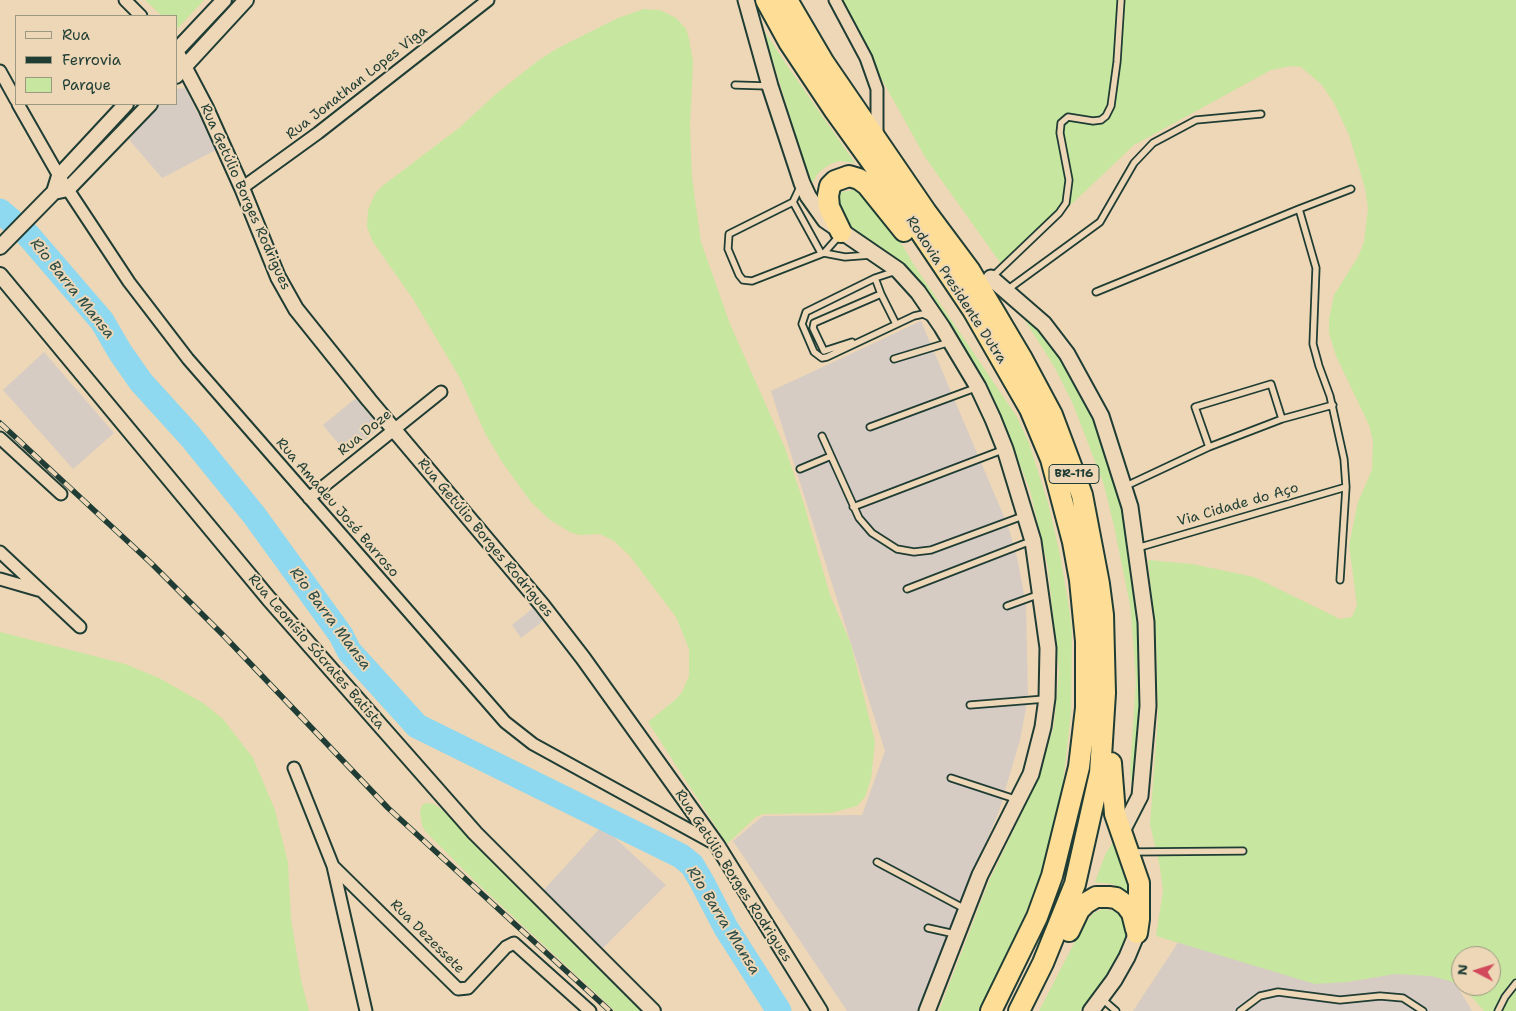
<!DOCTYPE html>
<meta charset="utf-8">
<style>
body{margin:0}
#map{position:relative;width:1516px;height:1011px;overflow:hidden;background:#edd7b6;font-family:"Shantell Sans",sans-serif}
canvas{display:block}
.legend{position:absolute;left:15px;top:15px;width:162px;height:90px;box-sizing:border-box;background:#edd7b6;border:1px solid #9b9982;margin:0;padding:6px 9px;list-style:none;font-size:15px;color:#1f3d34}
.legend li{display:flex;align-items:center;gap:10px;height:25px}
.legend b{width:25px;border:1px solid #9b9982}
.north{position:absolute;left:1451px;top:946px;width:50px;height:50px;box-sizing:border-box;background:#edd7b6;border:1px solid #9b9982;border-radius:50%;rotate:275deg;font-size:14px;font-weight:700;line-height:20px;text-align:center;color:#1f3d34}
.north::after{content:'';display:block;margin:auto;width:18px;height:22px;background:#d1495b;clip-path:polygon(50% 0,100% 100%,50% 72%,0 100%)}
</style>
<div id="map">
<canvas width="1516" height="1011"></canvas>
<ul class="legend">
<li><b style="height:6px;background:#edd7b6"></b>Rua</li>
<li><b style="height:6px;background:#1f3d34"></b>Ferrovia</li>
<li><b style="height:14px;background:#c7e69f"></b>Parque</li>
</ul>
<div class="north">N</div>
</div>
<script>
const ctx = document.querySelector('canvas').getContext('2d');
ctx.lineJoin = 'round';
function fillPath(path, color) { ctx.fillStyle = color; ctx.fill(path, 'evenodd'); }
const shape = rows => new Path2D(rows.map(r => 'M' + r).join(''));
function trace(path, color, width, dash) { ctx.strokeStyle = color; ctx.lineWidth = width; ctx.lineCap = dash ? 'butt' : 'round'; ctx.setLineDash(dash || []); ctx.stroke(path); }
function drawText(font, color, halo, rows, align = 'center') {
  ctx.font = font + ' "Shantell Sans",sans-serif'; ctx.lineWidth = 4; ctx.setLineDash([]); ctx.textBaseline = 'middle'; ctx.strokeStyle = halo; ctx.fillStyle = color; for (const [text, x, y, turn = 0] of rows) {
    ctx.save(); ctx.translate(x, y); ctx.rotate((+turn || 0) * Math.PI / 180); ctx.textAlign = isNaN(turn) ? turn : align; if (halo) ctx.strokeText(text, 0, 0); ctx.fillText(text, 0, 0); ctx.restore();
  }
}
const built = shape([
 [185,88,216,150,162,178,126,136,156,104,176,104,176,89],
 [921,321,1008,526,1017,557,1026,605,1028,698,1020,740,999,811,917,1011,847,1011,733,841,763,816,862,815,885,751,771,391],
 [44,352,114,433,73,469,3,390],
 [356,398,380,428,347,454,323,425],
 [533,608,543,621,521,638,512,625],
 [602,826,666,885,600,951,542,892],
 [1183,935,1443,962,1472,1011,1133,1011]
]);
const green = shape([
 [145,0,204,0,176,30,176,16,162,16],
 [842,0,1516,0,1516,1011,1484,1011,1464,988,1450,981,1431,976,1395,974,1347,982,1315,984,1156,936,1163,891,1160,868,1150,824,1158,717,1156,635,1148,560,1192,564,1254,577,1340,619,1352,617,1357,605,1349,545,1358,502,1372,470,1373,441,1369,425,1336,356,1329,333,1329,319,1334,295,1358,257,1364,242,1368,209,1365,188,1349,135,1334,103,1322,85,1301,67,1291,66,1271,70,1134,145,1004,268,925,157,875,67],
 [1461,956,1491,956,1491,986,1461,986],
 [644,9,660,10,676,18,686,29,689,39,693,62,690,126,692,178,701,242,730,324,785,448,803,501,830,595,851,644,875,742,871,779,865,797,857,806,831,813,763,814,756,817,727,844,648,722,676,699,682,692,689,676,689,649,676,617,629,555,614,541,600,534,579,535,570,532,550,520,531,502,502,462,485,433,460,378,413,299,373,242,367,227,368,210,375,194,381,187,459,128,497,93,539,60,558,48,618,18],
 [763,29,788,67,855,163,840,161,830,164,819,172,811,184],
 [853,190,864,193,892,228,914,265,1017,417,1029,443,1048,503,1060,555,1069,608,1072,631,1071,713,1062,792,1042,872,1004,965,978,1011,939,1011,989,881,1035,786,1054,726,1059,671,1048,568,1030,490,992,395,938,306,906,266,889,252,848,227,835,201,842,192],
 [1023,317,1048,335,1092,411,1114,477,1123,513,1130,551,1140,637,1142,717,1133,795,1130,771,1136,681,1133,639,1130,605,1114,526,1104,485,1073,404,1055,368],
 [0,632,125,664,159,678,203,703,223,719,253,758,275,810,288,863,291,919,301,980,309,1011,0,1011],
 [427,803,434,804,442,810,645,1011,615,1011,478,884,425,831,422,825,420,812,422,805],
 [1116,838,1129,880,1130,897,1113,884,1095,882,1106,853],
 [1103,909,1123,913,1130,933,1117,961,1080,1011,1039,1011,1083,926,1094,913]
]);
const river = shape([
 [0,211,27,234,102,321,120,352,141,382,190,436,254,515,341,635,349,651,417,726,681,856,692,865,702,882,726,928,779,1011]
]);
const service = shape([
 [735,85,768,86],
 [793,202,729,234,728,249,739,275,743,280,752,281,824,253,839,236],
 [793,202,821,253],
 [793,202,801,185],
 [1299,209,1351,189],
 [824,253,845,257,871,255],
 [896,271,875,278,806,312,802,324,814,352,822,358,827,357,914,316,923,314,929,317],
 [875,278,881,294],
 [991,278,1059,213,1066,203,1069,180,1060,133,1061,123,1068,117,1093,121,1101,120,1106,116,1111,106,1117,62,1121,0],
 [1007,290,1100,222,1134,163,1153,143,1196,120,1261,114],
 [1096,292,1299,209,1316,268,1313,344,1319,366,1330,396,1344,459,1346,487,1340,580],
 [852,342,824,351,813,328,814,323,881,294,896,324],
 [894,359,950,342],
 [870,427,978,387],
 [822,436,859,518,872,533,897,549,914,552,931,550,1023,516],
 [1209,447,1195,407,1271,384,1282,419],
 [800,469,831,456],
 [1126,486,1209,447,1282,419,1333,405],
 [853,507,1005,449],
 [1137,548,1346,487],
 [907,589,1031,541],
 [1007,606,1040,594],
 [970,705,1045,699],
 [951,778,1018,800],
 [1131,852,1243,851],
 [877,862,965,909],
 [928,928,955,934],
 [1101,998,1116,1011],
 [1240,1011,1260,996,1278,992,1340,1000,1380,996,1403,998,1423,1011],
 [1498,1011,1505,997,1516,983]
]);
const minor = shape([
 [125,0,141,16],
 [835,0,866,58,877,89,877,138],
 [0,71,16,100],
 [18,104,59,176,129,282,188,359,505,722,533,744,717,845],
 [242,188,318,133,488,0],
 [0,438,61,494],
 [309,498,441,392],
 [0,552,80,627],
 [0,579,38,590],
 [294,768,333,866,366,1011],
 [333,866,458,989,468,988,506,947,514,943,590,1011]
]);
const tertiary = shape([
 [176,51,206,108,242,188,278,277,296,309,369,400,542,605,583,658,717,845,820,1011],
 [176,51,224,0],
 [176,76,246,0],
 [54,192,68,189,150,104],
 [0,247,49,197,54,192,59,176,126,104],
 [0,275,269,599,475,833,653,1011]
]);
const secondary = shape([
 [746,0,770,86,802,183,808,196,825,220,898,270,918,292,942,327,978,387,993,419,1005,449,1033,541,1048,648,1047,698,1043,727,1031,774,980,875,927,1011],
 [991,278,1044,324,1067,354,1101,416,1130,507,1146,622,1148,706,1140,796,1121,833],
 [1091,1011,1114,980,1127,957,1137,933]
]);
const motorway = shape([
 [766,0,789,42,835,111,899,200,973,310,1030,409,1051,459,1073,542,1080,580,1086,641,1086,708,1079,767,1052,876,1037,917,991,1011],
 [787,0,824,63,926,212,970,271,1021,357,1052,415,1082,495,1099,584,1103,615,1105,693,1100,773,1075,884,1043,963,1019,1011],
 [841,232,829,207,828,196,830,186,835,181,849,176,859,179,867,185,904,231],
 [1111,763,1115,814,1139,883,1139,919,1137,933],
 [1069,931,1079,910,1086,903,1096,897,1109,897,1116,898,1126,905,1132,913,1136,929]
]);
const rail = shape([
 [0,423,151,563,226,638,388,808,610,1011]
]);
const shields = [
 [1074,474,50]
];
const shieldNames = [
 ["BR-116",1074,474]
];
const streetNames = [
 ["Rua Jonathan Lopes Viga",357,83,-38],
 ["Rua Getúlio Borges Rodrigues",245,197,66],
 ["Rodovia Presidente Dutra",956,290,57],
 ["Rua Doze",365,433,-39],
 ["Via Cidade do Aço",1238,505,-16],
 ["Rua Amadeu José Barroso",337,508,49],
 ["Rua Getúlio Borges Rodrigues",485,538,50],
 ["Rua Leonísio Sócrates Batista",316,652,49],
 ["Rua Getúlio Borges Rodrigues",733,876,57],
 ["Rua Dezessete",427,937,45]
];
const waterNames = [
 ["Rio Barra Mansa",72,289,51],
 ["Rio Barra Mansa",330,619,53],
 ["Rio Barra Mansa",723,921,58]
];
fillPath(built, '#d6ccc3');
fillPath(green, '#c7e69f');
trace(river, '#8ed8f0', 25);
trace(service, '#1f3d34', 9);
trace(minor, '#1f3d34', 15);
trace(tertiary, '#1f3d34', 18);
trace(secondary, '#1f3d34', 19);
trace(motorway, '#1f3d34', 24);
trace(service, '#edd7b6', 5.5);
trace(minor, '#edd7b6', 11);
trace(tertiary, '#edd7b6', 14);
trace(secondary, '#edd7b6', 15);
trace(motorway, '#fedd96', 20);
trace(rail, '#1f3d34', 5.5);
trace(rail, '#edd7b6', 4, [11]);
for (const [x, y, w] of shields) { const box = new Path2D(); box.roundRect(x - w / 2, y - 9.5, w, 19, 4); ctx.fillStyle = '#edd7b6'; ctx.fill(box); trace(box, '#1f3d34', 1); }
drawText('bold 12px', '#1f3d34', null, shieldNames);
drawText('14px', '#1f3d34', '#edd7b6', streetNames);
drawText('italic 15px', '#2a4c47', '#edd7b6', waterNames);
</script>
